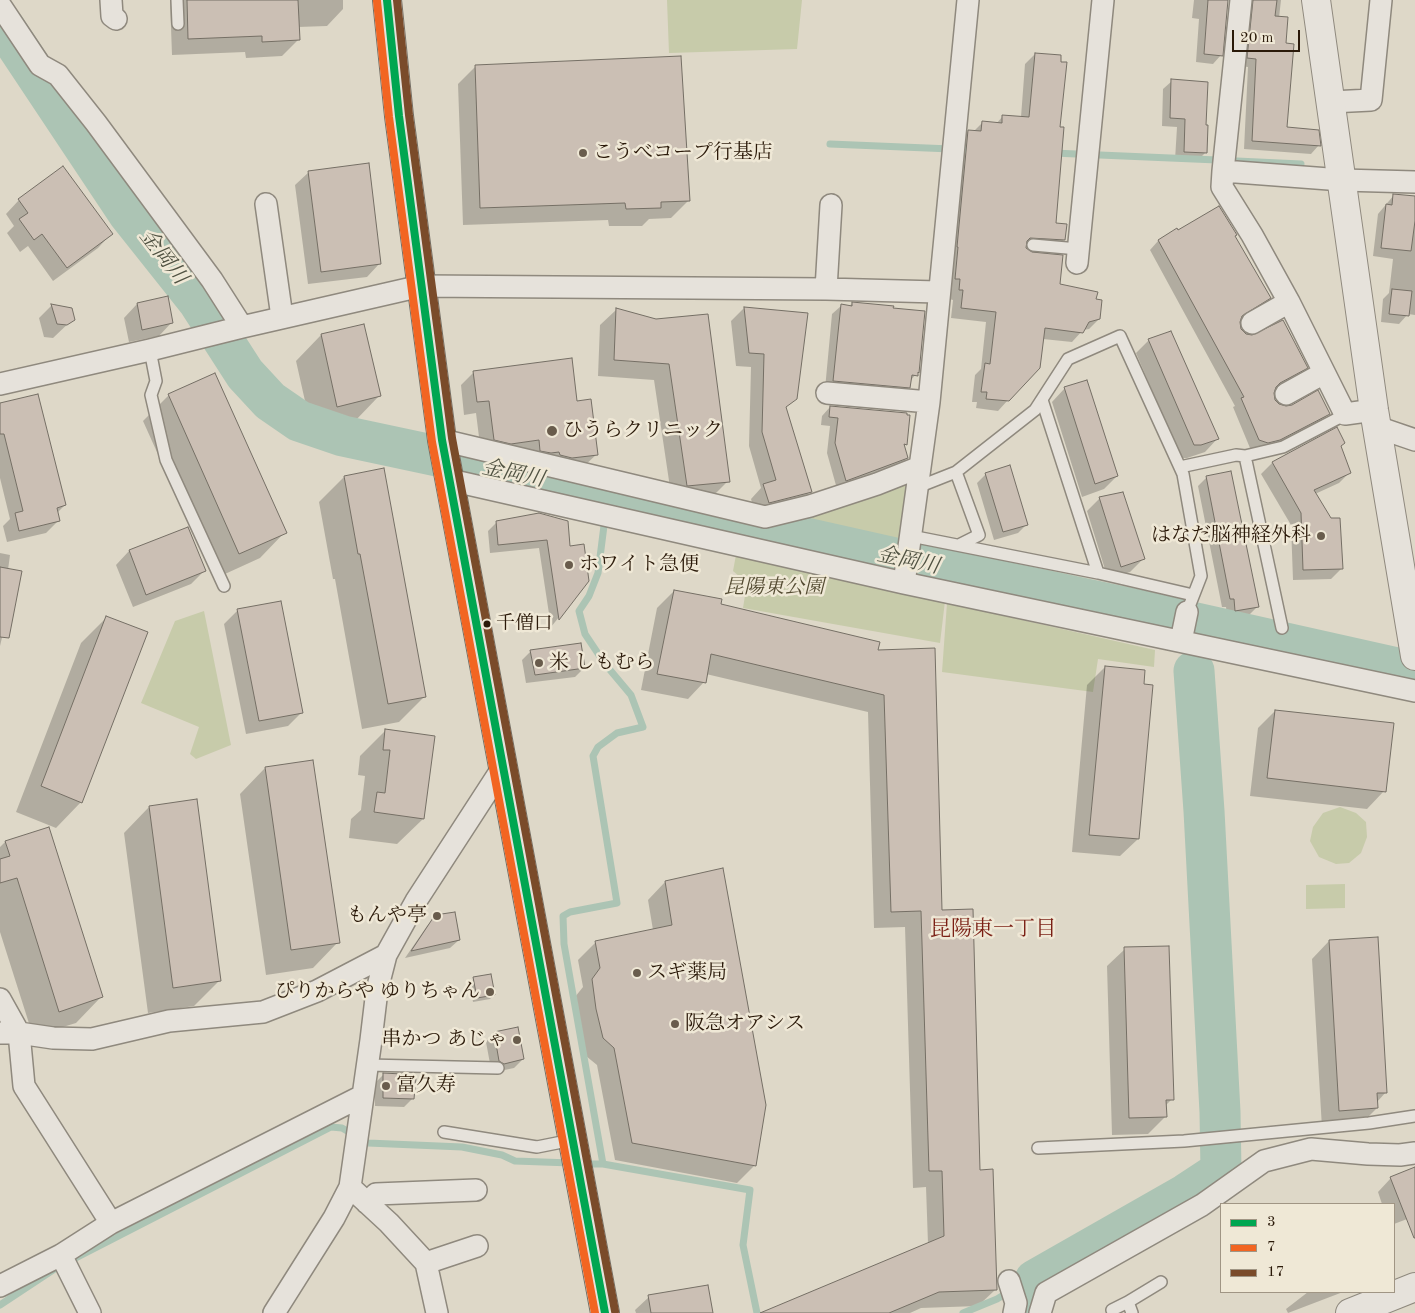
<!DOCTYPE html>
<meta charset="utf-8">
<style>
body{margin:0}
#map{position:relative;width:1415px;height:1313px;overflow:hidden;background:#ded8c8;font-family:"Old Standard TT",serif}
canvas{display:block}
.legend{position:absolute;left:1220px;top:1203px;width:175px;height:90px;box-sizing:border-box;background:#efe8d6;border:1px solid #a09584;margin:0;padding:6px 9px;list-style:none;font-size:15px;color:#2a1909}
.legend li{display:flex;align-items:center;gap:10px;height:25px}
.legend b{width:25px;border:1px solid #a09584}
.scale{position:absolute;left:1232px;top:30px;width:68px;height:22px;box-sizing:border-box;border:2px solid #2a1909;border-top:0;padding-left:6px;font-size:15px;line-height:18px;white-space:nowrap;color:#2a1909;-webkit-text-stroke:4px #efe8d6;paint-order:stroke}
</style>
<div id="map">
<canvas width="1415" height="1313"></canvas>
<ul class="legend">
<li><b style="height:6px;background:#00a651"></b>3</li>
<li><b style="height:6px;background:#f26522"></b>7</li>
<li><b style="height:6px;background:#7a4b2a"></b>17</li>
</ul>
<div class="scale">20 m</div>
</div>
<script>
const ctx = document.querySelector('canvas').getContext('2d');
ctx.lineJoin = 'round';
function fillPath(path, color) { ctx.fillStyle = color; ctx.fill(path, 'evenodd'); }
const shape = rows => new Path2D(rows.map(r => 'M' + r).join(''));
function trace(path, color, width, dash) { ctx.strokeStyle = color; ctx.lineWidth = width; ctx.lineCap = dash ? 'butt' : 'round'; ctx.setLineDash(dash || []); ctx.stroke(path); }
function drawText(font, color, halo, rows, align = 'center') {
  ctx.font = font + ' "Old Standard TT","Noto Serif JP",serif'; ctx.lineWidth = 5; ctx.setLineDash([]); ctx.textBaseline = 'middle'; ctx.strokeStyle = halo; ctx.fillStyle = color; for (const [text, x, y, turn = 0] of rows) {
    ctx.save(); ctx.translate(x, y); ctx.rotate((+turn || 0) * Math.PI / 180); ctx.textAlign = isNaN(turn) ? turn : align; if (halo) ctx.strokeText(text, 0, 0); ctx.fillText(text, 0, 0); ctx.restore();
  }
}
const green = shape([
 [667,0,802,0,797,49,669,53],
 [912,473,904,544,786,519],
 [736,555,945,601,940,643,743,608,747,583,733,571],
 [947,603,1155,650,1154,667,1098,659,1093,692,942,672],
 [204,611,231,745,196,759,190,754,199,727,141,703,175,621],
 [1340,807,1356,813,1366,822,1367,837,1361,853,1349,863,1336,864,1319,857,1310,841,1313,827,1323,813],
 [1345,884,1345,908,1306,909,1306,885]
]);
const shadow = shape([
 [170,0,343,0,343,9,327,26,298,27,299,39,282,56,246,58,245,52,172,55],
 [1194,0,1227,0,1221,55,1213,64,1196,62,1199,19,1192,18],
 [1241,0,1281,0,1279,18,1284,44,1286,128,1319,145,1311,154,1244,149,1248,67,1239,66],
 [1035,54,1059,128,1054,224,1064,240,1054,250,1025,247,1059,285,1094,300,1099,319,1089,329,1083,330,1072,342,1043,339,1008,400,998,411,976,408,977,402,972,402,975,375,981,369,986,322,951,318,953,300,949,299,951,289,945,289,958,141,968,131,973,132,982,123,996,124,1003,116,1021,117,1025,64],
 [476,66,689,200,671,218,649,219,642,226,609,226,608,220,463,225,458,84],
 [1172,81,1204,126,1206,152,1197,161,1175,160,1177,127,1162,126,1163,89],
 [63,168,111,234,98,248,53,281,28,246,20,252,7,233,14,226,6,214,19,200],
 [309,172,380,263,367,277,308,284,295,185],
 [1394,195,1415,197,1415,315,1408,314,1399,324,1381,322,1383,299,1389,293,1393,259,1373,256,1378,214],
 [1176,230,1178,232,1234,236,1270,298,1261,306,1239,320,1240,329,1245,335,1306,367,1298,376,1274,389,1274,400,1278,406,1329,414,1320,422,1270,448,1259,451,1250,448,1233,407,1235,406,1150,250,1158,241],
 [852,303,918,372,910,381,909,387,901,396,825,389,832,314,841,306,849,307],
 [137,304,172,322,159,336,129,342,124,318],
 [52,305,73,319,53,338,44,337,39,318],
 [744,308,796,398,785,408,810,492,797,505,756,516,751,499,761,488,749,446,751,367,736,366,731,321],
 [616,310,656,320,728,481,712,497,672,501,654,380,598,376,600,325],
 [321,335,379,396,354,422,312,432,296,361],
 [1149,340,1218,438,1205,452,1187,458,1181,458,1136,353],
 [474,372,576,403,597,454,583,467,481,453,476,413,464,415,461,385],
 [1065,388,1117,476,1104,489,1082,497,1052,402],
 [169,395,285,532,260,558,214,579,143,421],
 [0,405,65,505,57,513,58,521,46,533,7,542,3,526,10,519,0,478],
 [830,407,906,444,903,447,907,458,898,467,837,489,827,453,830,426,821,425,822,416],
 [1336,429,1340,447,1350,472,1339,483,1315,494,1342,568,1331,579,1293,580,1291,525,1261,474,1272,463],
 [986,474,1027,524,1018,533,994,540,977,483],
 [344,477,425,696,399,722,362,729,335,579,333,579,319,502],
 [1207,477,1258,606,1249,615,1227,618,1226,607,1222,607,1198,486],
 [1100,498,1143,559,1130,572,1108,579,1087,511],
 [497,522,569,547,588,581,551,627,539,548,490,553,488,531],
 [187,528,204,571,191,584,133,607,116,565,129,551],
 [0,553,10,555,8,570,4,629,0,646],
 [674,591,876,651,941,911,995,1290,978,1306,921,1308,910,1313,776,1313,928,1244,926,1187,913,1188,905,927,874,928,868,712,706,674,704,682,688,699,641,690,657,608],
 [238,610,302,712,288,726,246,734,224,624],
 [107,617,81,802,56,828,16,812,81,643],
 [531,651,584,668,575,677,526,683,522,660],
 [1105,667,1138,839,1120,856,1072,852,1087,685],
 [1275,711,1384,791,1367,809,1250,796,1258,728],
 [386,730,423,819,397,844,349,838,351,819,361,810,365,776,358,775,360,756],
 [265,768,338,942,313,968,266,975,240,794],
 [149,807,220,980,194,1006,148,1013,124,833],
 [5,842,101,997,76,1023,33,1036,0,932,0,847],
 [665,882,755,1165,737,1183,615,1160,597,1065,586,1056,579,1027,575,997,583,987,578,960,595,943,653,930,648,900],
 [436,916,459,940,450,948,405,958,427,926],
 [1329,941,1386,1092,1377,1102,1377,1108,1359,1126,1322,1128,1312,959],
 [1125,949,1172,1099,1165,1106,1166,1116,1148,1134,1112,1135,1107,966],
 [474,979,494,995,490,999,473,1002,470,983],
 [494,1033,523,1059,514,1068,495,1072,491,1069,486,1042],
 [384,1074,413,1098,404,1107,375,1106,375,1083],
 [1415,1169,1415,1216,1394,1224,1394,1204,1382,1204,1378,1192,1391,1178],
 [1308,1292,1343,1292,1288,1313,1286,1309],
 [649,1297,712,1313,636,1313,635,1310]
]);
const stream = shape([
 [0,47,17,46],
 [830,144,975,150],
 [1053,153,1217,160],
 [1237,161,1301,164],
 [584,1164,603,1164,750,1190,743,1245,757,1313],
 [603,1164,564,944,563,916,570,912,617,903,593,756,598,747,617,733,643,727,631,695,605,664,585,634,579,611,589,596,598,573,608,494],
 [68,1262,331,1127,342,1128,368,1143,462,1147,502,1155,515,1161,571,1163],
 [0,1305,56,1268],
 [963,1313,997,1299,1030,1279,1035,1280]
]);
const river = shape([
 [5,28,128,213,198,301,245,374,270,401,299,421,343,436,512,472,935,567,1138,610,1415,672],
 [1029,1313,1035,1280,1186,1194,1221,1171,1220,1112,1204,811,1194,671]
]);
const building = shape([
 [187,0,298,0,300,40,262,42,262,36,188,39,187,0],
 [1208,0,1228,0,1223,56,1204,54,1208,0],
 [1253,0,1277,0,1275,16,1288,17,1286,43,1294,44,1287,127,1319,130,1321,146,1252,141,1256,59,1247,58,1253,0],
 [1035,53,1061,55,1061,62,1067,62,1060,127,1064,127,1056,223,1067,224,1065,240,1030,238,1027,241,1026,248,1032,252,1063,255,1060,284,1098,292,1096,299,1102,300,1100,319,1089,322,1083,333,1045,328,1040,368,1009,401,986,399,987,392,981,392,985,363,990,364,996,312,961,308,963,290,959,290,960,279,955,279,958,247,957,247,968,130,981,131,982,121,1002,123,1002,115,1029,117,1035,53],
 [681,56,690,201,661,202,661,208,626,209,625,203,480,208,475,65,681,56],
 [1171,79,1208,82,1206,125,1208,125,1207,153,1184,152,1185,119,1170,118,1171,79],
 [369,163,381,264,321,272,308,171,369,163],
 [63,166,113,234,67,268,42,234,34,240,19,219,28,213,18,199,63,166],
 [1393,194,1415,196,1415,221,1411,251,1381,248,1386,204,1392,205,1393,194],
 [1219,206,1237,235,1235,236,1271,298,1242,316,1240,322,1241,329,1246,334,1252,335,1283,320,1308,368,1280,383,1276,387,1274,393,1275,400,1279,404,1286,406,1292,405,1318,390,1330,414,1280,440,1268,443,1259,440,1241,398,1244,397,1158,240,1177,228,1178,230,1219,206],
 [1392,289,1412,291,1409,316,1389,314,1392,289],
 [168,296,173,323,142,330,137,303,168,296],
 [852,302,894,306,893,308,925,311,919,373,918,372,918,376,912,375,910,388,833,381,841,304,852,306,852,302],
 [51,304,72,308,75,320,67,325,57,324,51,304],
 [744,307,808,313,797,399,786,407,812,492,769,503,763,484,776,480,762,432,764,354,749,353,744,307],
 [616,308,656,319,708,314,730,482,687,486,669,364,614,360,616,308],
 [364,324,381,396,337,407,321,334,364,324],
 [1171,331,1219,439,1201,445,1194,445,1148,339,1171,331],
 [572,358,577,401,591,399,598,455,572,458,560,455,559,452,551,453,540,451,539,440,511,444,494,440,489,401,477,402,473,371,572,358],
 [215,373,287,533,239,554,168,394,215,373],
 [1087,380,1118,476,1095,484,1064,387,1087,380],
 [38,394,66,505,57,508,60,521,19,531,15,513,23,511,4,434,0,434,0,403,38,394],
 [830,406,907,413,907,415,910,415,907,445,904,444,908,458,846,481,835,443,838,418,829,417,830,406],
 [1337,427,1345,443,1341,446,1351,473,1314,490,1331,518,1340,518,1343,569,1303,570,1301,513,1272,462,1337,427],
 [1010,465,1028,525,1003,532,985,473,1010,465],
 [384,468,426,697,388,704,360,554,358,554,344,476,384,468],
 [1231,471,1259,607,1235,611,1234,599,1230,599,1206,476,1231,471],
 [1123,492,1145,559,1121,567,1099,497,1123,492],
 [539,513,568,521,570,546,584,544,589,581,559,620,547,540,498,545,496,521,539,513],
 [188,527,206,571,146,595,129,550,188,527],
 [0,567,22,571,9,638,0,637,0,567],
 [674,590,722,599,721,604,880,642,878,650,935,648,942,910,973,909,980,1170,993,1169,997,1290,939,1292,889,1313,760,1313,944,1236,942,1171,929,1171,921,911,891,912,884,695,711,654,706,683,657,674,674,590],
 [281,601,303,713,259,721,237,609,281,601],
 [106,616,148,632,82,803,41,786,106,616],
 [581,643,585,668,535,675,530,650,581,643],
 [1105,666,1145,670,1144,684,1153,685,1139,839,1089,835,1105,666],
 [1275,710,1394,723,1386,792,1267,778,1275,710],
 [385,729,435,736,424,819,374,812,377,792,385,793,390,750,383,750,385,729],
 [313,760,340,943,291,950,265,767,313,760],
 [197,799,221,981,173,988,149,806,197,799],
 [49,827,103,997,59,1012,17,878,0,883,0,859,10,856,5,841,49,827],
 [723,868,766,1105,756,1166,632,1143,614,1048,603,1038,596,1009,592,979,600,968,595,941,672,925,665,881,723,868],
 [455,912,460,940,411,951,435,915,455,912],
 [1378,937,1387,1093,1377,1093,1378,1108,1339,1111,1329,940,1378,937],
 [1169,946,1174,1100,1166,1100,1167,1117,1129,1118,1124,947,1169,946],
 [491,974,495,995,477,998,473,977,491,974],
 [518,1027,524,1059,504,1064,499,1061,494,1032,518,1027],
 [383,1073,402,1074,402,1077,416,1078,414,1099,383,1098,383,1073],
 [1415,1167,1415,1238,1414,1238,1390,1177,1415,1167],
 [708,1285,713,1313,651,1313,648,1295,708,1285]
]);
const service = shape([
 [177,0,178,24],
 [1033,245,1078,249],
 [150,350,156,381,151,395,166,460,224,586],
 [1042,400,1098,573],
 [1245,456,1282,628],
 [1180,467,1236,455,1245,456,1283,447,1348,413],
 [918,487,956,472],
 [911,536,1098,573,1193,595],
 [959,545,979,535,956,472,1035,410,1068,359,1120,336,1183,474,1201,576,1187,612],
 [367,1065,498,1068],
 [444,1132,537,1147,572,1140],
 [1038,1148,1184,1141,1369,1123,1415,1116],
 [1112,1310,1128,1302],
 [1132,1313,1128,1302,1161,1282]
]);
const minor = shape([
 [111,0,112,16,116,19],
 [1241,0,1223,171,1342,180,1415,182],
 [0,5,40,65,58,75,96,123,212,280,242,327],
 [1331,102,1371,100,1381,0],
 [1223,171,1222,187,1252,235,1289,302,1345,414,1374,410],
 [266,204,282,317],
 [1077,263,1103,0],
 [826,289,831,205],
 [1252,323,1289,302],
 [0,384,150,350,242,327,421,286,826,289,938,292],
 [827,393,929,402],
 [1286,394,1324,373],
 [1377,427,1415,440],
 [442,440,765,517,810,506,877,484,920,467],
 [450,480,904,583,1415,691],
 [904,583,929,402,968,0],
 [1181,641,1187,612],
 [0,999,19,1033,24,1086,111,1223],
 [0,1033,19,1033,53,1038,92,1039,169,1021,263,1012,317,991,386,955],
 [350,1187,389,1223,426,1263,437,1313],
 [367,1203,376,1194,476,1190],
 [61,1255,90,1313],
 [426,1263,477,1246],
 [1009,1281,1016,1303,1014,1313],
 [0,1286,61,1255,111,1223,362,1096],
 [274,1313,334,1218,350,1187,371,1040,377,990,386,955,416,901,503,767],
 [1040,1313,1046,1293,1202,1205,1264,1161,1311,1149,1368,1154,1400,1155,1415,1153]
]);
const tertiary = shape([
 [1316,0,1374,410,1415,656],
 [1350,1313,1415,1287]
]);
const secondary = shape([
 [387,0,399,116,442,440,605,1313]
]);
const bus1 = shape([
 [387,0,399,116,442,440,605,1313]
]);
const bus2 = shape([
 [377,1,389,117,432,442,595,1313]
]);
const bus3 = shape([
 [397,0,409,115,452,438,615,1311]
]);
const markers = [
 [583,153,5,"#695c4c"],
 [552,431,6,"#695c4c"],
 [1321,536,5,"#695c4c"],
 [569,565,5,"#695c4c"],
 [487,624,4.5,"#2a1909"],
 [539,663,5,"#695c4c"],
 [437,916,5,"#695c4c"],
 [637,973,5,"#695c4c"],
 [490,992,5,"#695c4c"],
 [675,1024,5,"#695c4c"],
 [517,1040,5,"#695c4c"],
 [386,1086,5,"#695c4c"]
];
const busNames = [
 ["千僧口",496,624]
];
const poiNames = [
 ["こうべコープ行基店",593,153],
 ["ひうらクリニック",563,431],
 ["はなだ脳神経外科",1311,536,"right"],
 ["ホワイト急便",579,565],
 ["米 しもむら",549,663],
 ["もんや亭",427,916,"right"],
 ["スギ薬局",647,973],
 ["ぴりからや ゆりちゃん",480,992,"right"],
 ["阪急オアシス",685,1024],
 ["串かつ あじゃ",507,1040,"right"],
 ["富久寿",396,1086]
];
const parkNames = [
 ["昆陽東公園",774,588]
];
const waterNames = [
 ["金岡川",163,257,52],
 ["金岡川",513,474,12],
 ["金岡川",908,561,12]
];
const neighbourhoodNames = [
 ["昆陽東一丁目",993,929]
];
fillPath(green, '#c7cbaa');
fillPath(shadow, '#0003');
trace(stream, '#acc4b4', 7);
trace(river, '#acc4b4', 41);
fillPath(building, '#cbbfb4');
trace(building, '#756f65', 1);
trace(service, '#8f897e', 14);
trace(minor, '#8f897e', 24);
trace(tertiary, '#8f897e', 30);
trace(secondary, '#756f65', 30);
trace(service, '#e6e2db', 11);
trace(minor, '#e6e2db', 21);
trace(tertiary, '#e6e2db', 28);
trace(secondary, '#e6e2db', 28);
trace(bus1, '#00a651', 8);
trace(bus2, '#f26522', 8);
trace(bus3, '#7a4b2a', 8);
for (const [x, y, r, color] of markers) { const dot = new Path2D(); dot.arc(x, y, r, 0, 2 * Math.PI); ctx.fillStyle = color; ctx.fill(dot); trace(dot, '#efe8d6', 2); }
drawText('19px', '#2a1909', '#efe8d6', busNames, 'left');
drawText('20px', '#2a1909', '#efe8d6', poiNames, 'left');
drawText('italic 20px', '#544b32', '#efe8d6', parkNames);
drawText('italic 21px', '#505242', '#efe8d6', waterNames);
drawText('21px', '#7a1f14', '#efe8d6', neighbourhoodNames);
</script>
